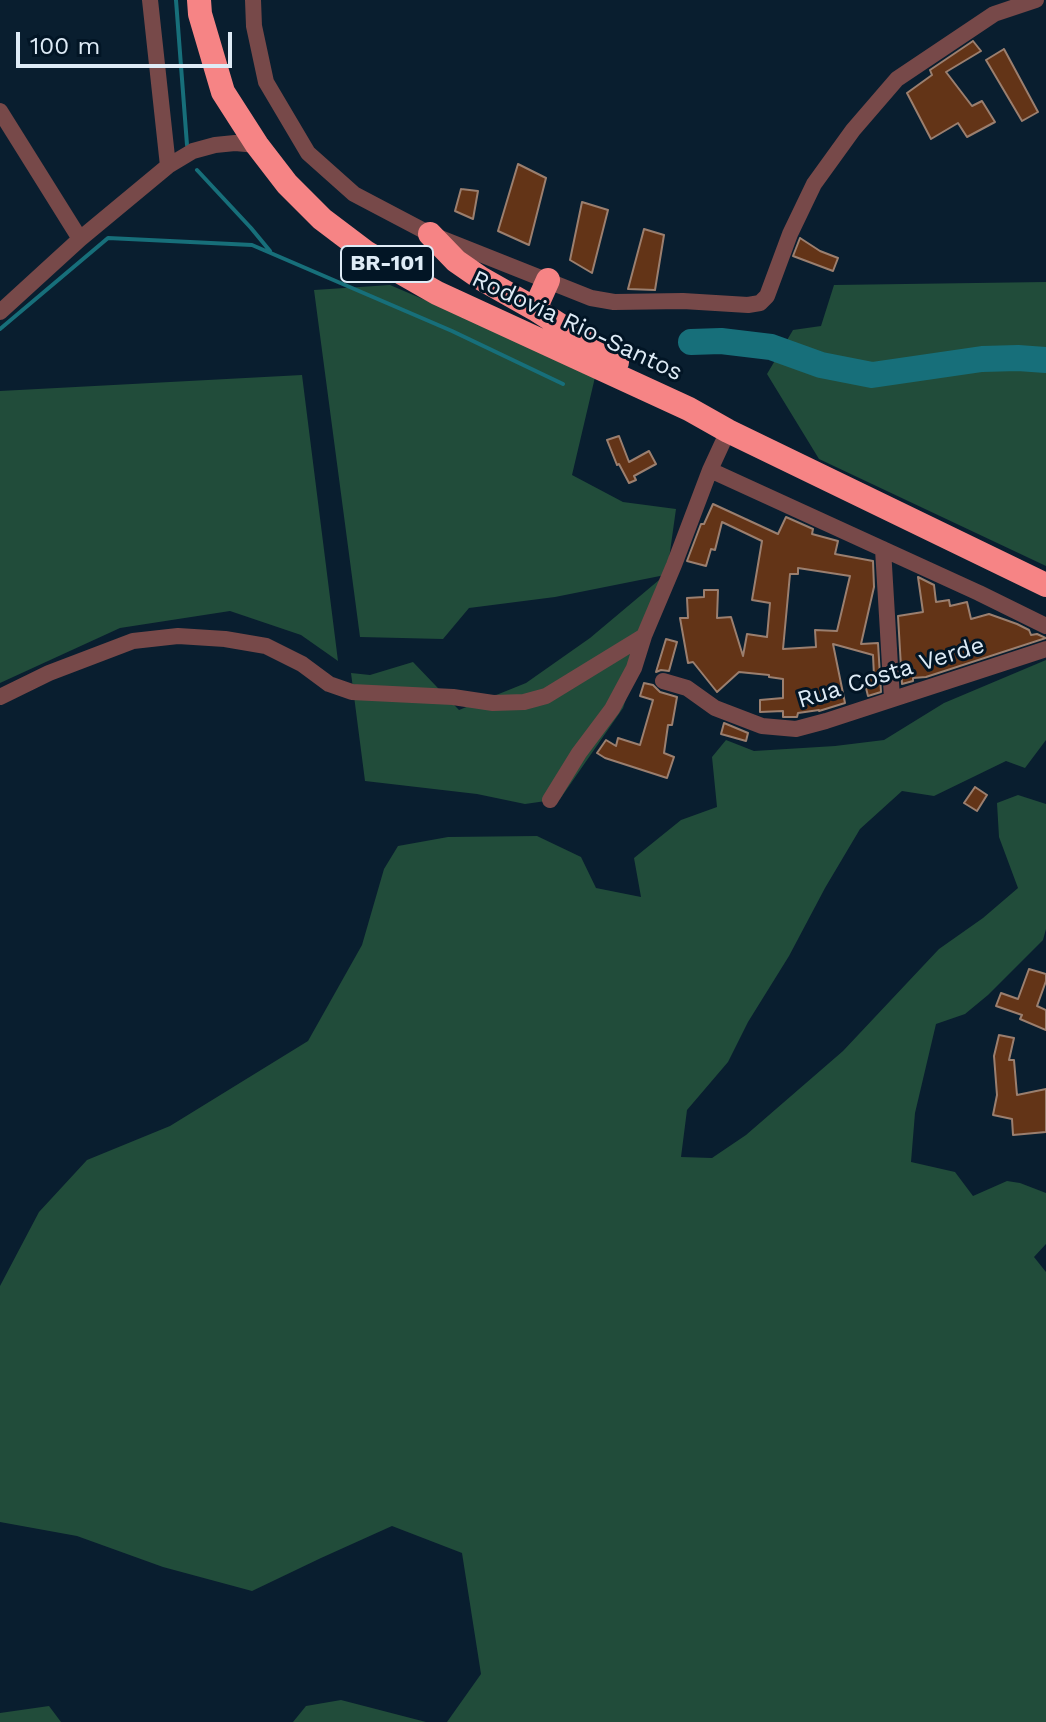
<!DOCTYPE html>
<style>
body{margin:0}
#map{position:relative;width:1046px;height:1722px;overflow:hidden;background:#091e2f;font-family:"Work Sans",sans-serif}
canvas{display:block}
.scale{position:absolute;left:16px;top:32px;width:216px;height:36px;box-sizing:border-box;border:4px solid #deebf6;border-top:0;padding-left:10px;font-size:24px;line-height:28px;white-space:nowrap;color:#deebf6;-webkit-text-stroke:6px #021525;paint-order:stroke}
</style>
<div id="map">
<canvas width="1046" height="1722"></canvas>
<div class="scale">100 m</div>
</div>
<script>
const ctx = document.querySelector('canvas').getContext('2d');
ctx.lineJoin = 'round';
function fillPath(path, color) { ctx.fillStyle = color; ctx.fill(path, 'evenodd'); }
const shape = rows => new Path2D(rows.map(r => 'M' + r).join(''));
function trace(path, color, width, dash) { ctx.strokeStyle = color; ctx.lineWidth = width; ctx.lineCap = dash ? 'butt' : 'round'; ctx.setLineDash(dash || []); ctx.stroke(path); }
function drawText(font, color, halo, rows, align = 'center') {
  ctx.font = font + ' "Work Sans",sans-serif'; ctx.lineWidth = 6; ctx.setLineDash([]); ctx.textBaseline = 'middle'; ctx.strokeStyle = halo; ctx.fillStyle = color; for (const [text, x, y, turn = 0] of rows) {
    ctx.save(); ctx.translate(x, y); ctx.rotate((+turn || 0) * Math.PI / 180); ctx.textAlign = isNaN(turn) ? turn : align; if (halo) ctx.strokeText(text, 0, 0); ctx.fillText(text, 0, 0); ctx.restore();
  }
}
const green = shape([
 [1046,282,1046,566,819,459,767,374,793,330,821,326,834,285],
 [390,285,596,373,572,475,623,502,676,509,667,573,623,708,560,799,525,804,477,794,365,781,351,673,370,675,413,662,459,710,526,683,590,638,665,575,555,597,469,608,443,639,360,637,314,290],
 [302,375,338,661,301,635,230,611,120,628,0,683,0,391],
 [1046,660,1046,740,1025,768,1006,761,934,796,902,791,860,829,825,888,789,956,748,1022,728,1062,687,1110,681,1157,712,1158,746,1135,843,1051,939,949,983,918,1018,888,999,837,997,803,1018,795,1046,804,1046,929,1043,940,988,995,965,1014,936,1024,915,1113,911,1162,955,1172,973,1196,1007,1181,1020,1183,1046,1193,1046,1244,1034,1257,1046,1272,1046,1722,447,1722,481,1674,462,1553,392,1526,321,1558,252,1591,163,1567,77,1536,0,1522,0,1286,39,1212,87,1160,170,1126,308,1041,362,945,384,869,398,846,448,837,537,836,581,857,596,888,641,897,634,858,681,820,717,807,712,757,726,740,754,751,835,746,884,740,944,703],
 [341,1700,426,1722,293,1722,306,1706],
 [49,1706,61,1722,0,1722,0,1713]
]);
const stream = shape([
 [176,0,187,145],
 [197,170,251,228,270,251],
 [0,329,108,238,252,245,452,331,563,384]
]);
const river = shape([
 [691,342,721,341,771,347,821,365,872,375,982,359,1018,358,1046,360]
]);
const building = shape([
 [973,41,981,51,946,72,972,106,982,101,995,122,967,137,958,123,931,139,907,93,932,75,930,70,973,41],
 [1004,49,1038,112,1022,121,986,60,1004,49],
 [518,164,546,178,529,245,498,231,518,164],
 [461,189,478,191,473,219,455,211,461,189],
 [582,202,608,210,592,273,570,260,582,202],
 [644,229,664,235,655,290,628,289,644,229],
 [800,238,820,251,838,258,833,271,793,256,800,238],
 [619,436,629,462,649,451,656,464,634,476,636,480,629,483,619,464,617,465,607,440,619,436],
 [713,504,778,534,786,517,813,529,812,534,838,541,835,554,873,561,874,587,861,644,878,643,881,692,868,696,866,688,869,686,868,678,874,676,873,655,833,644,845,703,819,711,819,710,798,713,797,717,783,717,783,711,760,712,760,700,783,698,783,679,769,677,769,675,739,672,717,692,693,662,688,663,680,618,688,618,687,598,704,597,704,590,718,590,717,618,731,617,743,656,747,634,767,637,770,603,752,600,762,541,722,522,715,550,711,549,706,566,687,561,701,524,704,524,713,504],
 [798,568,850,576,837,631,815,630,816,647,783,649,790,574,798,574,798,568],
 [918,577,934,585,936,602,949,600,950,606,967,602,971,619,989,614,1017,624,1029,630,1031,635,1037,634,1046,638,926,677,913,678,913,681,902,684,898,616,923,612,918,577],
 [666,639,677,642,669,671,661,670,656,672,666,639],
 [644,683,653,685,660,692,677,697,672,725,668,725,664,753,674,757,667,778,605,758,597,753,606,740,616,746,618,738,640,745,653,700,640,696,644,683],
 [724,723,748,733,746,741,721,734,724,723],
 [975,787,987,795,977,811,964,803,975,787],
 [1029,969,1046,974,1046,981,1037,1006,1046,1010,1046,1030,1020,1019,1022,1015,996,1006,1001,993,1018,999,1029,969],
 [999,1035,1014,1038,1009,1060,1014,1060,1017,1095,1046,1089,1046,1132,1013,1135,1012,1119,993,1115,997,1095,994,1056,999,1035]
]);
const minor = shape([
 [150,0,168,166],
 [253,0,254,26,266,82,308,153,354,194,430,234,591,298,614,302,683,301,748,305,760,303,767,296,790,234,814,184,853,130,897,79,994,14,1036,0],
 [0,111,80,239],
 [0,312,80,239,168,166,193,151,215,145,235,143,257,145],
 [728,431,710,470,979,593,1046,626],
 [883,549,892,699],
 [663,681,687,688,715,708,762,726,796,729,826,721,1046,649],
 [0,697,49,673,133,641,178,636,225,639,266,646,302,664,329,684,352,692,453,697,493,703,524,702,546,696,644,636,674,565,710,470],
 [550,800,579,753,612,709,634,668,644,636]
]);
const highway = shape([
 [199,0,200,14,223,92,257,145,287,184,322,219,367,253,437,293,689,409,728,431,1046,585],
 [430,234,456,261,482,279,535,309,617,362],
 [535,309,548,280]
]);
const shields = [
 [387,264,92]
];
const shieldNames = [
 ["BR-101",387,264]
];
const streetNames = [
 ["Rodovia Rio-Santos",577,326,25],
 ["Rua Costa Verde",891,673,-17]
];
fillPath(green, '#214c3a');
trace(stream, '#176f7a', 4);
trace(river, '#176f7a', 26);
fillPath(building, '#633417');
trace(building, '#9b7f6f', 2);
trace(minor, '#774949', 16);
trace(highway, '#f68485', 24);
for (const [x, y, w] of shields) { const box = new Path2D(); box.roundRect(x - w / 2, y - 18, w, 36, 6); ctx.fillStyle = '#021525'; ctx.fill(box); trace(box, '#deebf6', 2); }
drawText('bold 22px', '#deebf6', null, shieldNames);
drawText('24px', '#deebf6', '#021525', streetNames);
</script>
